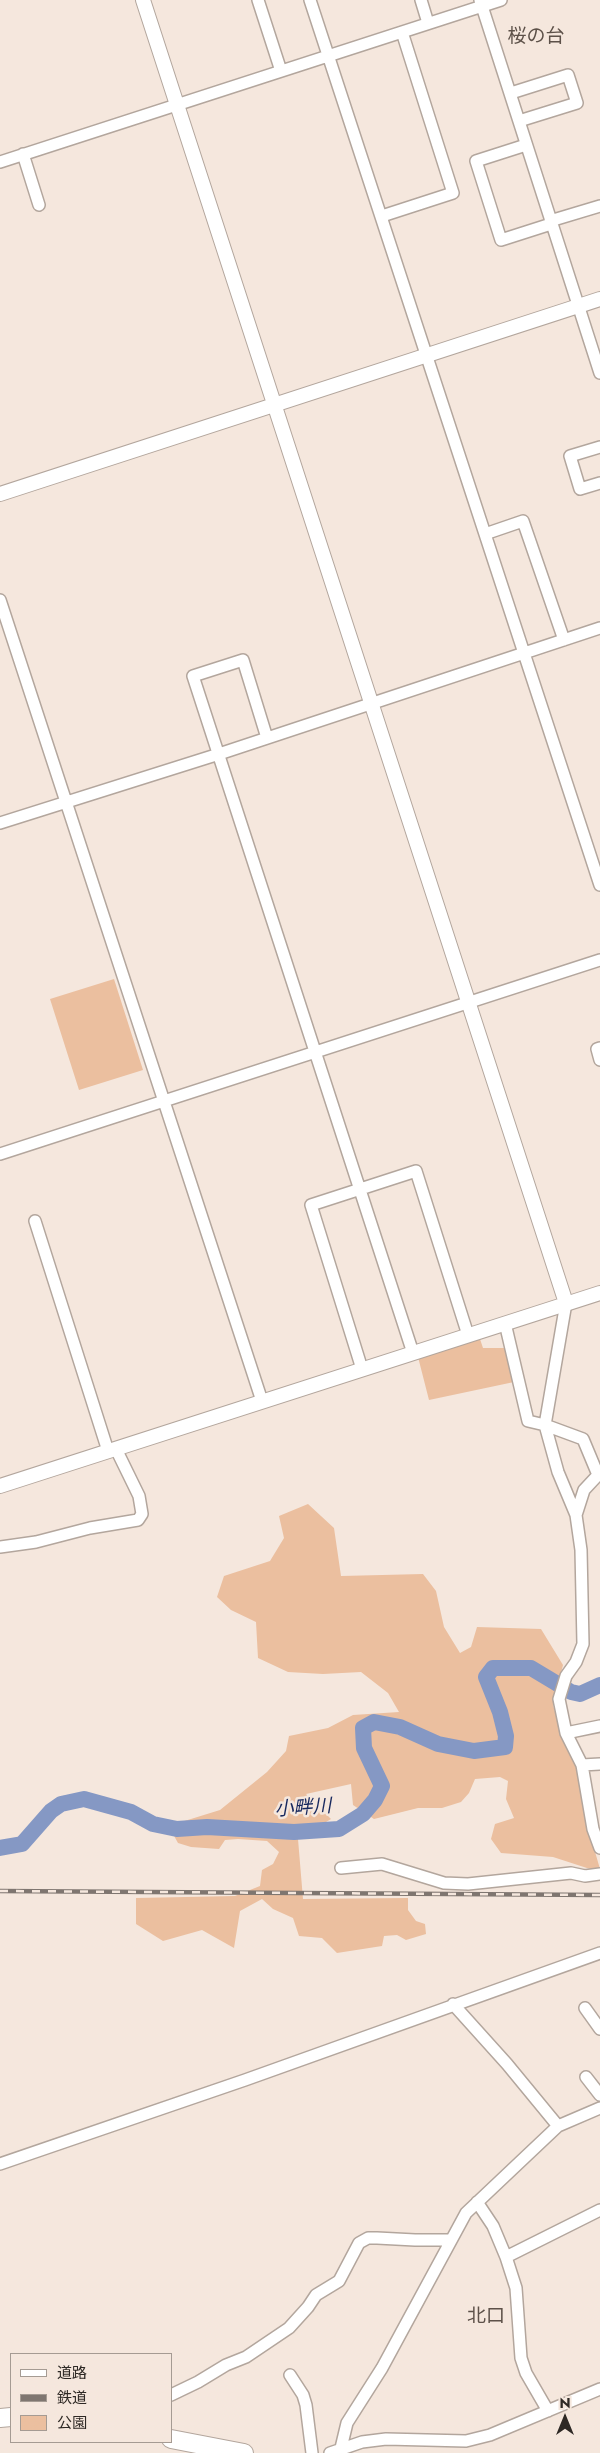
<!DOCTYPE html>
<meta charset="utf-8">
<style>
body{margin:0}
#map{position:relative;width:600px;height:2453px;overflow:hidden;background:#f5e7dd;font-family:Jost,"Noto Sans JP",sans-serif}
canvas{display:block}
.legend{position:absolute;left:10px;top:2353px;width:162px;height:90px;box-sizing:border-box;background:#f5e7dd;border:1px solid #a59b93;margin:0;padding:6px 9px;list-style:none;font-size:15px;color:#2e2925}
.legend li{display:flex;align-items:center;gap:10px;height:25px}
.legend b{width:25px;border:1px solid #a59b93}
.north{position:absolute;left:540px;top:2393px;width:50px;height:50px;-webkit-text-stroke:4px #f5e7dd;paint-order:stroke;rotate:0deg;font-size:14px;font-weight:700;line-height:20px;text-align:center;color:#2e2925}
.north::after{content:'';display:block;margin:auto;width:18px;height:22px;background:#2e2925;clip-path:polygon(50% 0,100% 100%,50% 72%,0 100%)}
</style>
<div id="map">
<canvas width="600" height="2453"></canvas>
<ul class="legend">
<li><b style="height:6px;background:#fff"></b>道路</li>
<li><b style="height:6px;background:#7f7670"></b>鉄道</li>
<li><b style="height:14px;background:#ebbf9f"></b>公園</li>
</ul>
<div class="north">N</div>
</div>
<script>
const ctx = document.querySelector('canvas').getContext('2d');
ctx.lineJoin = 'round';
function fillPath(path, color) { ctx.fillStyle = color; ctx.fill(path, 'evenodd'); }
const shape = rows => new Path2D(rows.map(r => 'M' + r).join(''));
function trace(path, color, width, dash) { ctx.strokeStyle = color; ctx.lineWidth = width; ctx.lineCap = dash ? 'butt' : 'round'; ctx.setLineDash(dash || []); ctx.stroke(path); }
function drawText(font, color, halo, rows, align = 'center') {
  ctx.font = font + ' Jost,"Noto Sans JP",sans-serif'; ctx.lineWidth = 5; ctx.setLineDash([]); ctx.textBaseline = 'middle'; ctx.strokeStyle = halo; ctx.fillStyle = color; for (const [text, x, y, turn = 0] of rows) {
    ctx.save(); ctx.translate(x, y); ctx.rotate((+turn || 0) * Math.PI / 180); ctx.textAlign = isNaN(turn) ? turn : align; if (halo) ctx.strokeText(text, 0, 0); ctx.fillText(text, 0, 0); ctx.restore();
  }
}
const green = shape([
 [114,979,143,1070,79,1090,50,999],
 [480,1339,483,1348,507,1348,514,1382,429,1400,418,1357],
 [308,1504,334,1528,341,1576,423,1574,436,1591,444,1627,460,1653,471,1647,477,1627,541,1629,563,1665,553,1705,562,1736,580,1767,589,1831,600,1869,590,1869,553,1857,501,1853,491,1839,495,1824,514,1818,506,1799,508,1781,500,1777,475,1779,469,1793,461,1802,442,1808,418,1808,374,1819,353,1805,351,1784,306,1794,331,1819,298,1839,303,1899,408,1898,408,1910,416,1921,425,1924,426,1934,406,1940,397,1935,384,1936,382,1946,337,1953,322,1938,299,1936,293,1918,273,1909,262,1899,240,1911,234,1948,202,1930,163,1941,136,1924,136,1898,235,1896,260,1886,262,1870,273,1864,279,1852,267,1841,238,1839,225,1840,219,1849,191,1847,178,1843,173,1834,178,1823,220,1810,267,1772,286,1751,289,1736,328,1728,353,1715,399,1712,388,1693,361,1672,323,1674,288,1672,258,1658,256,1622,231,1610,217,1597,224,1576,270,1561,284,1538,279,1516]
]);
const river = shape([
 [0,1848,22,1844,51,1811,61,1804,84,1799,131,1812,153,1824,177,1829,207,1827,294,1832,339,1829,363,1814,375,1800,382,1786,364,1748,363,1728,374,1722,400,1727,438,1744,474,1751,505,1747,506,1736,500,1712,486,1677,493,1668,531,1668,571,1692,580,1694,600,1685]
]);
const minor = shape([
 [258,0,281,71],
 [310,0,600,885],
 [421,0,428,23],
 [480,0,600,373],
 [511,93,568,75,577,103,519,121],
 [526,145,476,161,501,240,551,224],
 [23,154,39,205],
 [0,162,501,0],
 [382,216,453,193,402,32],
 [550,221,600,206],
 [600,447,570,456,580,489,600,483],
 [485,534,523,521,564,640],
 [0,600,262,1401],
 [267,738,243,660,193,676,413,1353],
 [0,823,219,754,600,628],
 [600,1048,597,1049,600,1060],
 [0,1154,600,960],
 [35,1221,108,1451],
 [566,1303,545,1425,558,1472,576,1515,581,1550,583,1644,576,1662,566,1676,559,1699,566,1733,582,1765,593,1829,600,1848],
 [505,1323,528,1421,545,1425,583,1439,598,1475,584,1490,576,1515],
 [362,1369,311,1205,416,1171,468,1335],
 [0,1547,36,1542,90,1528,138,1520,142,1514,139,1496,116,1449],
 [566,1733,600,1726],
 [582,1765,600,1764],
 [341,1868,382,1864,444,1883,468,1884,571,1873,585,1876,600,1874],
 [585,2008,600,2029],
 [586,2077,600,2095],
 [558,2126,600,2108],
 [0,2164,245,2080,600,1953],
 [477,2202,493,2226,506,2257,516,2288,521,2358,526,2373,548,2411],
 [506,2257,600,2210],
 [290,2375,303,2395,306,2405,312,2453],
 [171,2395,198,2382,226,2365,246,2357,289,2328,308,2307,316,2295,339,2281,359,2243,368,2238,377,2238,415,2240,451,2240],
 [341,2448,347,2423,382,2368,466,2213,558,2126,507,2064,453,2004],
 [330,2453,362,2442,386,2439,466,2441,490,2435,600,2389]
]);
const tertiary = shape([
 [143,0,566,1303],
 [0,494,600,299],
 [0,1486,600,1293]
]);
const primary = shape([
 [0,2418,11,2417],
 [171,2439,244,2453]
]);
const rail = shape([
 [0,1891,600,1895]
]);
const neighbourhoodNames = [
 ["桜の台",536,37],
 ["北口",486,2317]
];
const waterNames = [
 ["小畔川",303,1809,-4]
];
fillPath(green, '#ebbf9f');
trace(river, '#8598c4', 16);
trace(minor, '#b3a69d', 14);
trace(tertiary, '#b3a69d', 16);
trace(primary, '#b3a69d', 20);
trace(minor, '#fff', 11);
trace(tertiary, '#fff', 14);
trace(primary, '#fff', 18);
trace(rail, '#7f7670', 4.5);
trace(rail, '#f5e7dd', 2.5, [8]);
drawText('19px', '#5d5149', '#f5e7dd', neighbourhoodNames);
drawText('italic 19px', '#17285e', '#f5e7dd', waterNames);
</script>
